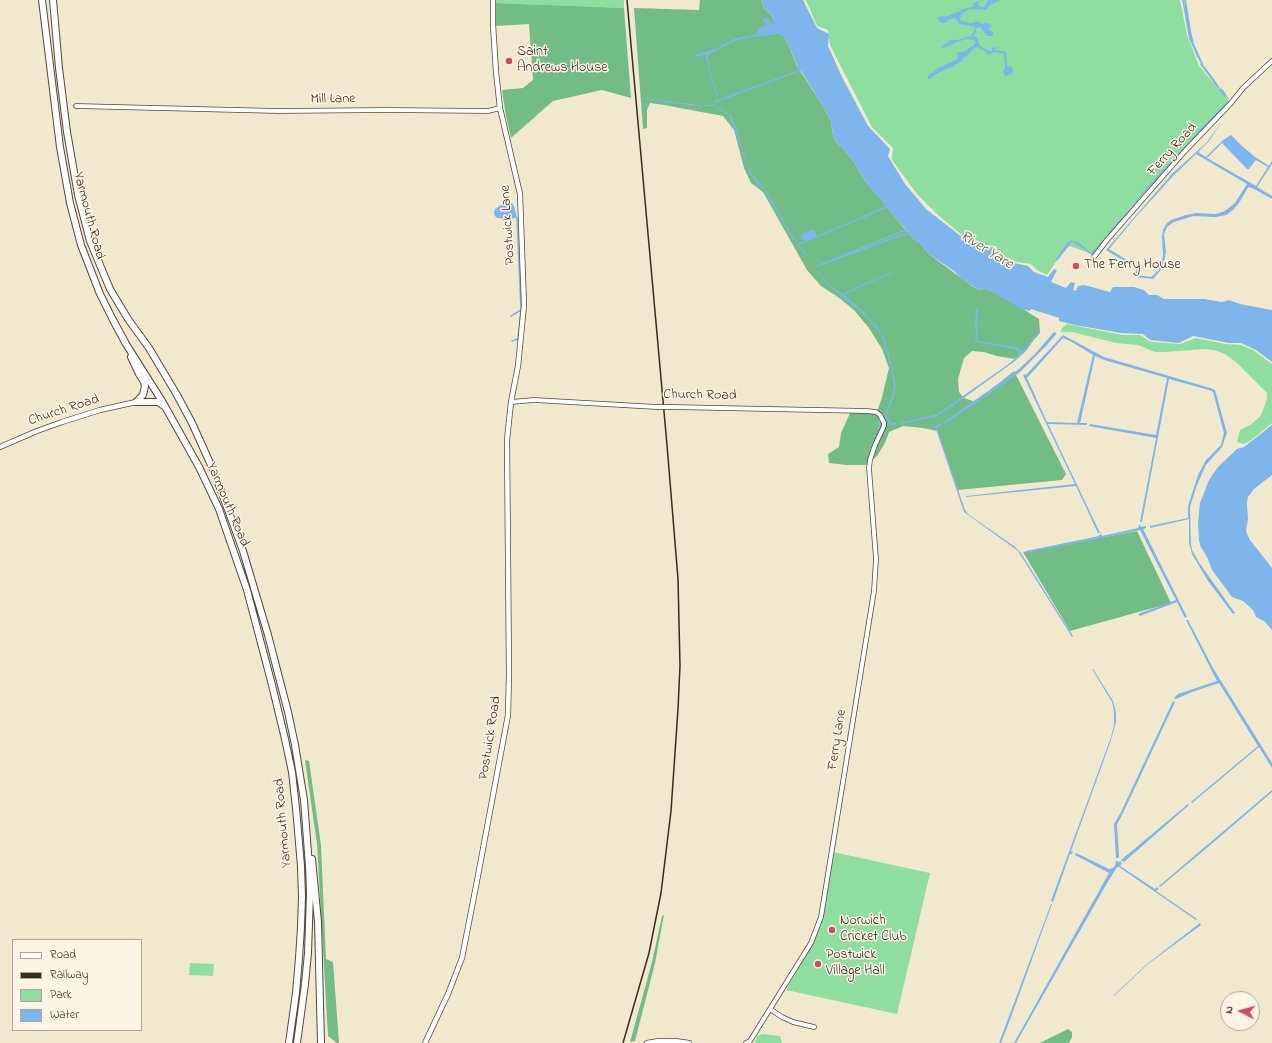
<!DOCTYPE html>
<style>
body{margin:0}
#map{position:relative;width:1272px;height:1043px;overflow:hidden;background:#f1e9ce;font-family:"Indie Flower",sans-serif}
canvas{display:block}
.legend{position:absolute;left:12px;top:939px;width:130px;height:92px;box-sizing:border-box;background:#fcf5e5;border:1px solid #afa495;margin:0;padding:5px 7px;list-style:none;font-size:12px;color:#3b2a1e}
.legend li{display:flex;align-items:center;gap:8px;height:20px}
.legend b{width:20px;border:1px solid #afa495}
.north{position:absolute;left:1220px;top:991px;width:40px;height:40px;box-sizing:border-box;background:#fcf5e5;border:1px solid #afa495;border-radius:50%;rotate:276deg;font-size:11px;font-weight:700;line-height:16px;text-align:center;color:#3b2a1e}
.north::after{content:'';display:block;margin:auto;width:14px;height:18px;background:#d1495b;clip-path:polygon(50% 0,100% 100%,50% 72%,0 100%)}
</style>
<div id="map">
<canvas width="1272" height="1043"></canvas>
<ul class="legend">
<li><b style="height:5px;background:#fff"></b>Road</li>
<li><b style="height:5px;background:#3b2a1e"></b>Railway</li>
<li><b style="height:11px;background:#8dde9f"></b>Park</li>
<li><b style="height:11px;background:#7eb5ed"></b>Water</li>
</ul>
<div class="north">N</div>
</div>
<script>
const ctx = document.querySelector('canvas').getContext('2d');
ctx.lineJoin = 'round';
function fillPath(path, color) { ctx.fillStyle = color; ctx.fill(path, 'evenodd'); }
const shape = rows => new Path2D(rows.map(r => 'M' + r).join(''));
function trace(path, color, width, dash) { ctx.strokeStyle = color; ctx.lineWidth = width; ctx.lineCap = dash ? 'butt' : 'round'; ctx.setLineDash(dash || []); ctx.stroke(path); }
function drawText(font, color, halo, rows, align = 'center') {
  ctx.font = font + ' "Indie Flower",sans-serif'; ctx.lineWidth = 3; ctx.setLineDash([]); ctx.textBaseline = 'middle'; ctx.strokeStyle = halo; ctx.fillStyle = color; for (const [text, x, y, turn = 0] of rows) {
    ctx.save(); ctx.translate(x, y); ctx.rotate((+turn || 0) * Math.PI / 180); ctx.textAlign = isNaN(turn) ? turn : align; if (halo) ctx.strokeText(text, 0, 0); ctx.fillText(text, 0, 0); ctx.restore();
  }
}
const green = shape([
 [495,0,624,0,624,8,495,3],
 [806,0,1180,0,1187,35,1199,66,1231,103,1130,208,1092,254,1067,245,1047,275,1037,270,1031,264,1017,262,999,254,996,246,977,244,963,236,938,215,917,194,892,160,893,148,872,127,830,45,828,30,817,26],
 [1067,324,1123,335,1140,335,1149,341,1153,342,1180,344,1196,338,1225,344,1241,345,1253,350,1272,364,1272,423,1250,441,1244,444,1237,442,1240,430,1252,424,1261,415,1267,399,1267,393,1237,363,1225,354,1214,350,1205,349,1166,352,1155,352,1138,345,1116,343,1072,332,1061,332,1062,328],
 [833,852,930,873,897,1014,786,990,816,937,822,922],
 [190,963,214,964,213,976,189,975],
 [762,1034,780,1036,782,1043,755,1043,757,1036]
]);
const forest = shape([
 [700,0,761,0,764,8,772,16,775,25,785,37,797,66,823,106,831,121,833,135,836,142,843,148,854,162,865,181,880,198,903,227,914,239,920,243,929,254,972,286,979,290,983,289,987,289,1015,304,1039,319,1040,333,1023,352,1015,359,997,356,984,352,972,351,964,358,958,379,959,392,964,398,976,402,1014,371,1066,474,1062,480,958,490,937,431,923,428,903,426,889,432,885,443,877,456,867,465,847,465,829,463,828,454,839,447,841,433,851,411,877,412,882,397,889,368,882,349,869,328,854,310,838,297,821,286,807,270,763,192,751,183,744,168,734,130,723,116,664,105,650,103,647,110,647,128,643,129,634,8,699,10],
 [495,3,624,8,631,98,602,90,553,101,511,138,506,116,502,90,523,88,533,80,529,24,495,26],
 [1137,531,1171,603,1070,631,1023,552],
 [305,760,309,761,321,845,326,959,333,962,339,1043,337,1043,328,1036,317,844],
 [664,915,655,963,635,1041,630,1042,652,962,662,916],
 [1068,1029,1072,1032,1072,1037,1069,1043,1040,1043]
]);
const water = shape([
 [761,0,803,0,817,28,829,34,828,46,842,77,868,126,890,149,888,156,905,184,926,209,971,244,983,248,993,247,996,248,996,253,1014,263,1028,266,1034,272,1048,277,1054,269,1057,270,1051,282,1066,288,1071,282,1075,283,1073,290,1076,291,1078,286,1084,285,1110,292,1113,287,1134,287,1144,290,1149,295,1157,295,1164,299,1204,299,1222,302,1229,300,1240,304,1272,310,1272,362,1256,350,1241,343,1229,343,1193,336,1179,343,1150,340,1143,334,1121,333,1075,325,1059,321,1059,318,1031,309,1030,311,1022,309,987,289,983,289,979,290,962,279,954,271,929,254,920,243,914,239,887,208,799,245,807,256,806,256,797,244,805,241,801,238,802,234,813,229,815,231,817,236,886,206,865,181,854,162,843,148,836,142,833,135,831,121,823,106,801,71,714,103,714,101,799,70,785,37,779,34,752,37,735,41,708,55,709,66,718,96,717,97,705,55,695,57,694,55,715,49,736,38,757,34,759,27,767,26,762,19,764,17,765,19,767,17,772,24,774,23,772,16,764,8],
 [988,0,1001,0,990,5,986,10,971,9,966,11,961,15,960,20,961,21,971,23,978,21,982,24,987,23,992,25,991,27,988,29,993,32,993,36,987,36,981,28,979,27,976,29,976,33,973,36,977,37,980,46,989,51,992,51,992,48,995,47,997,48,994,50,1006,52,1007,65,1008,67,1011,67,1013,70,1013,73,1006,76,1003,73,1005,66,1004,54,994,52,988,55,985,51,977,47,973,49,968,55,963,58,962,61,956,64,953,67,946,69,933,76,930,79,928,79,928,76,938,68,956,60,958,58,957,53,965,51,976,43,974,40,967,39,956,42,950,46,940,48,944,44,951,40,957,40,971,36,976,27,960,24,955,18,950,19,945,23,940,22,938,19,938,17,948,16,966,8,973,7,973,4,976,2,979,2,978,5,981,7,984,7],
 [1184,0,1186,0,1191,31,1194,44,1204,66,1214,79,1219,87,1223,90,1229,99,1228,99,1225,95,1218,87,1200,62,1189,36],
 [645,98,700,105,714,105,731,116,737,129,747,165,751,173,767,192,795,240,794,241,789,233,765,191,758,185,750,174,747,167,738,138,729,116,714,106,695,106,645,99],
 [1229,101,1142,195,1133,207,1092,255,1081,247,1072,242,1057,261,1056,259,1067,243,1071,240,1079,243,1090,252,1092,252,1108,235,1108,231,1110,231,1134,204,1141,194,1212,117,1226,103],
 [1223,120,1209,141,1198,152,1206,157,1223,140,1231,135,1242,146,1255,157,1269,166,1272,161,1272,164,1257,187,1272,196,1272,199,1249,186,1239,203,1233,210,1226,215,1216,217,1193,216,1174,222,1167,227,1164,234,1166,252,1164,262,1160,271,1153,279,1135,277,1134,274,1137,269,1106,250,1171,175,1207,142],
 [1222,143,1247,169,1249,169,1256,160,1268,167,1256,186,1207,158],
 [1196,154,1247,184,1235,203,1225,211,1216,214,1196,213,1186,215,1171,220,1167,223,1163,230,1162,237,1163,256,1159,270,1151,277,1136,275,1140,268,1109,249,1135,218,1173,176],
 [512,203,514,206,517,218,505,219,497,218,495,216,494,213,495,209,501,205],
 [817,271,818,271,829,284,842,294,893,271,893,272,844,295,864,312,876,325,886,342,896,385,894,397,886,416,891,423,896,423,896,425,889,424,885,416,893,392,894,383,886,348,881,335,868,318,827,284],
 [976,309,978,310,977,322,978,332,977,338,978,341,1017,347,1023,351,1037,333,1038,334,1026,351,1015,361,947,410,935,417,900,424,900,423,937,414,1006,366,1022,353,1014,349,976,342,975,339,976,333,975,323],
 [1054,332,1057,333,1047,345,1019,373,945,424,944,422,1019,369,1034,355],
 [1063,335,1104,357,1210,388,1215,390,1227,433,1222,447,1206,465,1197,485,1190,507,1191,544,1192,550,1200,564,1235,613,1233,614,1208,581,1192,554,1189,543,1189,519,1150,528,1150,526,1188,518,1188,506,1198,475,1206,460,1221,445,1224,433,1213,392,1209,390,1169,379,1142,522,1140,522,1156,438,1089,426,1090,424,1156,435,1167,378,1104,360,1095,356,1080,423,1087,423,1087,425,1048,424,1100,533,1098,533,1076,486,966,497,966,496,1075,484,1023,375,1025,374,1026,375],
 [1063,338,1072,342,1093,355,1077,423,1047,422,1027,378],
 [941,423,942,425,937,428,965,510,969,515,1014,546,1021,553,1073,636,1072,637,1018,551,964,512,935,426],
 [1272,425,1272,475,1254,489,1248,497,1247,503,1248,519,1246,529,1247,534,1250,540,1272,568,1272,630,1264,621,1256,617,1253,610,1243,601,1232,597,1212,570,1208,559,1201,547,1199,541,1198,523,1200,503,1209,480,1218,467,1237,449,1244,447],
 [1139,525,1141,526,1141,527,1146,526,1146,528,1143,529,1187,617,1185,618,1177,602,1140,616,1138,614,1176,600,1140,530,1026,553,1026,551,1099,536,1099,535,1101,534,1102,536,1138,528],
 [1186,620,1188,620,1213,668,1272,763,1272,768,1259,747,1192,803,1191,802,1258,746,1219,683,1192,692,1176,699,1174,698,1178,694,1217,681],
 [1092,669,1093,669,1113,701,1116,712,1116,722,1110,743,1071,851,1073,852,1072,854,1070,854,1053,902,1051,901,1111,737,1114,725,1114,711,1112,702],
 [1173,701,1175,702,1132,794,1117,825,1119,856,1119,858,1116,858,1114,824,1121,812],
 [1272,790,1272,792,1215,841,1160,887,1159,886],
 [1188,804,1189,805,1124,862,1121,860],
 [1076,853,1109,869,1113,868,1115,866,1116,861,1118,861,1118,863,1120,861,1122,863,1120,866,1155,889,1157,887,1159,889,1156,891,1197,919,1196,920,1119,867,1117,867,1106,885,1016,1043,1014,1043,1109,873,1075,855],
 [1051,904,1052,904,1007,1028,1001,1043,999,1043],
 [1200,923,1201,925,1148,964,1114,996,1114,995,1147,964]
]);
const stream = shape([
 [1183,0,1190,39,1198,57],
 [1201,64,1218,87],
 [1220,90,1225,96],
 [1248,186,1254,188,1255,188],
 [906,230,817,266,908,233],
 [511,316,521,310],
 [512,341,518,339,521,310,517,218],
 [879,432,880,418]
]);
const minor = shape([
 [76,106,278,111,388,110,488,111,500,108],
 [1094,257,1107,240,1185,151,1231,103,1243,88,1272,61],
 [511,402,534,400,657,407],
 [671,407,867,411,876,412,880,415,884,423,884,426,875,445,870,460,869,468,876,559,874,591,821,917,811,943,750,1041,746,1043],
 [770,1009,782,1017,793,1022,814,1027]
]);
const tertiary = shape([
 [0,447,37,431,62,422,100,410,136,402],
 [425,1043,448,994,462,958,477,881,508,715,509,674,507,440,511,402,518,366,524,305,520,194,500,108,496,72,493,25,493,0],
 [647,1043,659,1041,675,1041,689,1043]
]);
const trunk = shape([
 [42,0,60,147,70,203,81,245,100,294,112,318,126,344,162,401,199,467,219,509,247,590,272,685,285,739,292,772,296,808,301,866,302,897,301,927,299,958,296,993,289,1043],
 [53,0,59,68,67,132,78,195,90,241,110,289,128,319,149,348,177,395,192,423,215,474,243,551,268,635,288,712,295,745,304,800,309,866,310,893,308,953,305,984,297,1043],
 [131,357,139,374,144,382,145,386,143,395,136,402],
 [136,402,158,402,164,406],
 [312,859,318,922,321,1043]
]);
const rail = shape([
 [623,1043,649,953,661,893,671,811,678,709,680,666,678,579,667,445,627,0]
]);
const minorBridge = shape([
 [657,407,671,407]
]);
const markers = [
 [509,61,4,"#d1495b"],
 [1076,266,4,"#d1495b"],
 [832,930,4,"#d1495b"],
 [818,964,4,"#d1495b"]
];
const poiNames = [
 ["Saint",517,53],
 ["Andrews House",517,69],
 ["The Ferry House",1084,266],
 ["Norwich",840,922],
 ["Cricket Club",840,938],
 ["Postwick",826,956],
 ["Village Hall",826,972]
];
const streetNames = [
 ["Mill Lane",333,100,-1],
 ["Ferry Road",1173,150,-48],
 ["Yarmouth Road",88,216,75],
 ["Postwick Lane",509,225,-94],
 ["Church Road",700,396,1],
 ["Church Road",64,411,-18],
 ["Yarmouth Road",227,505,67],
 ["Postwick Road",491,738,-81],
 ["Ferry Lane",838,740,-81],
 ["Yarmouth Road",284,823,-95]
];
const waterNames = [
 ["River Yare",986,251,32]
];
fillPath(green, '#8dde9f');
fillPath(forest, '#72bd86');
fillPath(water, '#7eb5ed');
trace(stream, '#7eb5ed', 1.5);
trace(minor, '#564738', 5.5);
trace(tertiary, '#564738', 6);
trace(trunk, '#564738', 8);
trace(minor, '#fff', 4);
trace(tertiary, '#fff', 4.5);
trace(trunk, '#fff', 6);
trace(rail, '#3b2a1e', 1.5);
trace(minorBridge, '#564738', 5.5, []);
trace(minorBridge, '#fff', 4);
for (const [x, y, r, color] of markers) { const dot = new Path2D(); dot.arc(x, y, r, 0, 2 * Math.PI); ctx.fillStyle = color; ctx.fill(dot); trace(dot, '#fcf5e5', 1.5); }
drawText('14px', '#3b2a1e', '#fcf5e5', poiNames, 'left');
drawText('14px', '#3b2a1e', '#fcf5e5', streetNames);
drawText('italic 15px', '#4f545c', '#fcf5e5', waterNames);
</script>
